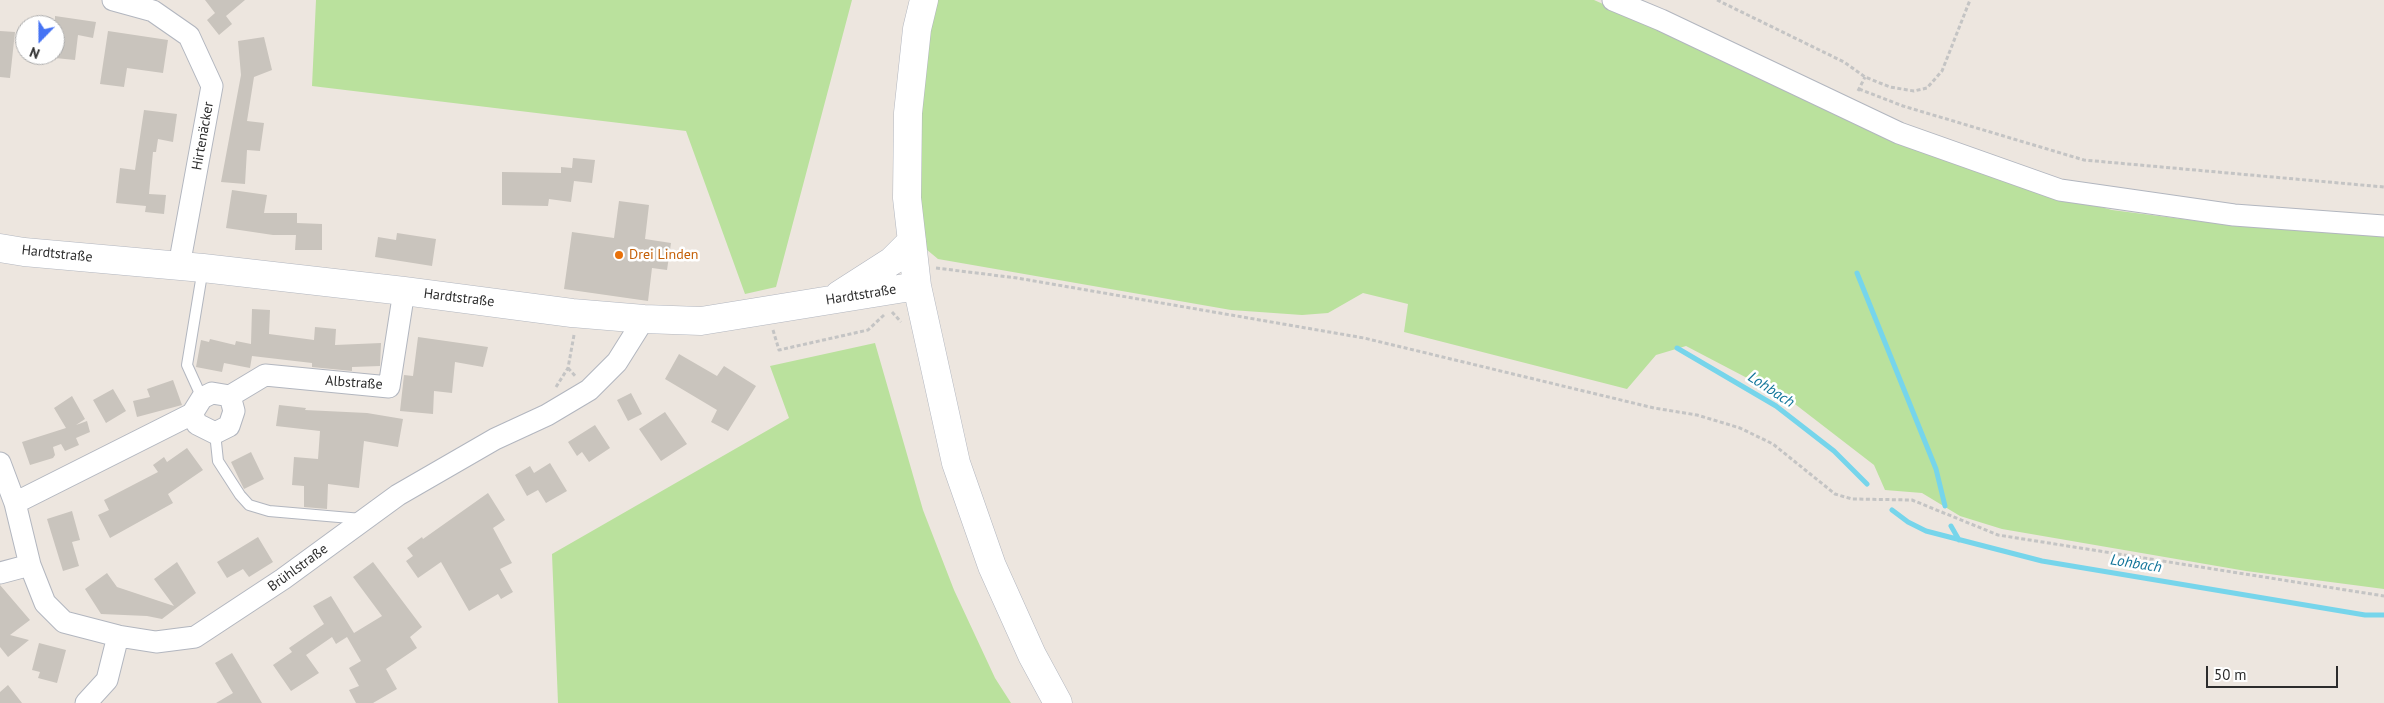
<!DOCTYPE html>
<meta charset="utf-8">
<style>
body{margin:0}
#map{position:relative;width:2384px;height:703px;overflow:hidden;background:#ede6df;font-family:"PT Sans",sans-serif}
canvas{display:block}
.north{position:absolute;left:15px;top:15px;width:50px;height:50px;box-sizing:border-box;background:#fff;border:1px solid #ababab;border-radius:50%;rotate:202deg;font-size:14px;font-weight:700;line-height:20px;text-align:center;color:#2c2c2c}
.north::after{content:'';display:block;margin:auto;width:18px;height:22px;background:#4573f4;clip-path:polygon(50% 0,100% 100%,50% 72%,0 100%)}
.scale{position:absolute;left:2206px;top:666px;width:132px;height:22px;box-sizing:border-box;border:2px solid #2c2c2c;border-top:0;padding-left:6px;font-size:15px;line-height:18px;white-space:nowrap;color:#2c2c2c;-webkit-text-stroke:4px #fff;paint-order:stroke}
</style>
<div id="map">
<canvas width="2384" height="703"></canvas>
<div class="north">N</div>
<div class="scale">50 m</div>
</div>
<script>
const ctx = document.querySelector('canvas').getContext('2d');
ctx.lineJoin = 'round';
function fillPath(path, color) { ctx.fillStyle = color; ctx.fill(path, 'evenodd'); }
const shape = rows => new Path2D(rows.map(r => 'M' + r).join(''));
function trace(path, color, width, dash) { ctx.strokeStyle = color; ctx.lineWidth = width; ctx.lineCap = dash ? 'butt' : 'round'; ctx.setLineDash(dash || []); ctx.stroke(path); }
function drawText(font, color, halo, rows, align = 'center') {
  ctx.font = font + ' "PT Sans",sans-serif'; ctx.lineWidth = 5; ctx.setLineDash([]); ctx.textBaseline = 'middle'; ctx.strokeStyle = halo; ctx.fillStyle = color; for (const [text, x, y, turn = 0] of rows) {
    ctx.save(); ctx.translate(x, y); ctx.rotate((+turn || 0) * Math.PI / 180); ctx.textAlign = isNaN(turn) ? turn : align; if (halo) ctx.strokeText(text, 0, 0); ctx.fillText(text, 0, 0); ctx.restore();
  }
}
const green = shape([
 [316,0,852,0,776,287,745,294,686,131,312,86],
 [936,0,1594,0,1995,178,2112,210,2198,221,2384,236,2384,589,2246,571,2002,529,1960,516,1922,493,1885,490,1874,465,1791,401,1686,346,1656,355,1627,389,1404,332,1408,304,1363,293,1328,313,1302,315,1231,310,938,259,926,249,919,205,918,110,930,27],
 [875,343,923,510,954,590,995,678,1011,703,558,703,552,554,789,418,770,366]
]);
const stream = shape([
 [1857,273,1936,469,1945,506],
 [1677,348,1776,406,1834,451,1867,484],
 [1892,510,1908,522,1926,531,2042,561,2365,615,2384,615],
 [1951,526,1959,540]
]);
const building = shape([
 [205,0,245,0,226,16,232,24,219,35,207,20,215,13],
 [55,16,96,22,93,38,78,35,75,60,55,58],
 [0,31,15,32,10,78,0,77],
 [108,31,168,40,163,73,127,68,124,87,100,84],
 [264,37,272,70,254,77,247,121,264,123,260,151,247,150,245,184,221,182,241,75,238,41],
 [144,110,177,114,173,142,158,139,156,152,153,152,149,194,166,195,164,214,145,212,146,206,116,203,120,168,135,170],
 [573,158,595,160,592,183,574,181,571,202,549,199,548,206,502,205,502,172,561,173,561,167,572,168],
 [232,190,267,195,264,213,297,213,297,223,322,224,322,250,295,250,296,235,273,235,226,228],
 [619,201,649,205,645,239,671,243,667,270,652,268,648,301,564,289,572,232,614,238],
 [397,233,436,239,432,266,375,257,378,237,396,240],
 [252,309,270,310,269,334,314,340,315,327,336,329,335,345,381,343,380,366,352,367,352,371,312,367,312,363,252,356,250,368,224,363,222,372,196,367,201,340,209,342,210,339,235,345,236,341,251,344],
 [418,337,488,347,483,367,455,362,452,393,434,391,433,414,400,411,404,375,413,376],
 [679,354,717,376,724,366,756,386,728,431,711,422,717,410,665,379],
 [173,380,182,405,137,417,133,401,150,397,147,389],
 [113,389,126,411,106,423,93,400],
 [631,393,642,414,628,421,617,400],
 [72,396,85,419,76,425,87,421,90,432,76,438,79,445,65,451,61,444,53,447,55,455,53,458,30,465,22,442,66,428,54,408],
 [279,405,306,408,305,410,367,413,403,419,398,447,364,441,359,488,328,484,327,509,304,507,304,486,292,485,294,457,318,459,320,431,276,426],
 [665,412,687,444,661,461,639,429],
 [595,425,610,448,589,462,582,452,577,456,568,442],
 [187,448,203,470,168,494,173,503,110,538,98,515,109,510,104,500,158,472,153,465,164,457,167,462],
 [251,452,264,479,244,489,231,462],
 [550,463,567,491,546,503,538,490,527,496,515,475,530,466,534,473],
 [488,493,505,520,493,528,512,563,500,569,513,592,501,599,498,594,469,611,441,562,418,578,406,561,413,556,407,548,422,537,423,539],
 [72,511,80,540,72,542,79,566,63,571,47,519],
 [258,537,273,562,249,577,243,569,227,578,217,562],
 [177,562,196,593,162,619,147,616,101,614,85,589,107,573,117,587,174,606,154,579],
 [373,562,422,627,410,637,417,648,386,669,397,689,373,703,356,703,349,690,359,686,349,668,361,661,347,637,336,644,332,637,306,655,319,673,291,691,273,665,292,652,289,648,324,624,313,606,331,596,354,633,382,616,353,577],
 [0,585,30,620,10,635,29,640,8,657,0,647],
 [39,643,66,650,57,683,38,678,40,672,32,670],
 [232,653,262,703,216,703,233,693,215,663],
 [8,685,22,703,0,703,0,692]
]);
const path = shape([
 [1717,0,1844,62,1865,77,1890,87,1914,91,1927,88,1942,71,1970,0],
 [1859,89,1903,106,2084,160,2384,187],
 [1858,91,1865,77],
 [936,268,1017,278,1364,338,1654,408,1697,415,1740,428,1773,444,1835,494,1852,499,1912,500,1998,535,2384,596],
 [892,312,901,322],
 [773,330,779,350,868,330,884,315],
 [568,368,576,377],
 [556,387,568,368,574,335]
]);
const lane = shape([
 [202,398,187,365,203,268],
 [215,433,218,461,240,495,249,505,269,511,362,519]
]);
const street = shape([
 [113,0,153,11,189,36,212,86,179,266],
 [1613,0,1661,20,1899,133,2060,190,2234,215,2384,226],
 [192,414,197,424,215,433,229,426,234,411,230,396],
 [0,463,15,503,30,565,45,603,64,622,118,636,156,642,195,637,283,579,398,495,495,439,547,415,589,390,617,362,644,319],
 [15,503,192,414,202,398,212,393,230,396,265,375,389,387,404,291],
 [0,573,30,565],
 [86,703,107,680,118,636]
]);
const secondary = shape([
 [924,0,917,29,908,113,907,198,917,286,956,463,992,566,1032,655,1058,703],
 [0,248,24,252,203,268,404,291,572,313,644,319,701,321,917,286],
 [839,295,892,261,912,241]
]);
const markers = [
 [619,255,5,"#e8710a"]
];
const streetNames = [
 ["Hirtenäcker",203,136,-80],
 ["Hardtstraße",57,254,6],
 ["Hardtstraße",861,295,-9],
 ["Hardtstraße",459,298,7],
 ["Albstraße",354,383,4],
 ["Brühlstraße",298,568,-36]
];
const foodNames = [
 ["Drei Linden",629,255]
];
const waterNames = [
 ["Lohbach",1771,390,33],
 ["Lohbach",2136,564,9]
];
fillPath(green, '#bae19d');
trace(stream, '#76d5eb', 5);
fillPath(building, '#c9c4bd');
trace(lane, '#b2b6bf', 12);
trace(street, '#b2b6bf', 23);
trace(secondary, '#b2b6bf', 29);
trace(path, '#c4c4c4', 3, [4, 2.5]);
trace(lane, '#fff', 10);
trace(street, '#fff', 21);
trace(secondary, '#fff', 28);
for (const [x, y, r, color] of markers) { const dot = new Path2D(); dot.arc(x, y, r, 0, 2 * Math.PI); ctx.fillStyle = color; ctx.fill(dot); trace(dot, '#fff', 2); }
drawText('14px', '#2c2c2c', '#fff', streetNames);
drawText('14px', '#c56008', '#fff', foodNames, 'left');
drawText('italic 15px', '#12759a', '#fff', waterNames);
</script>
